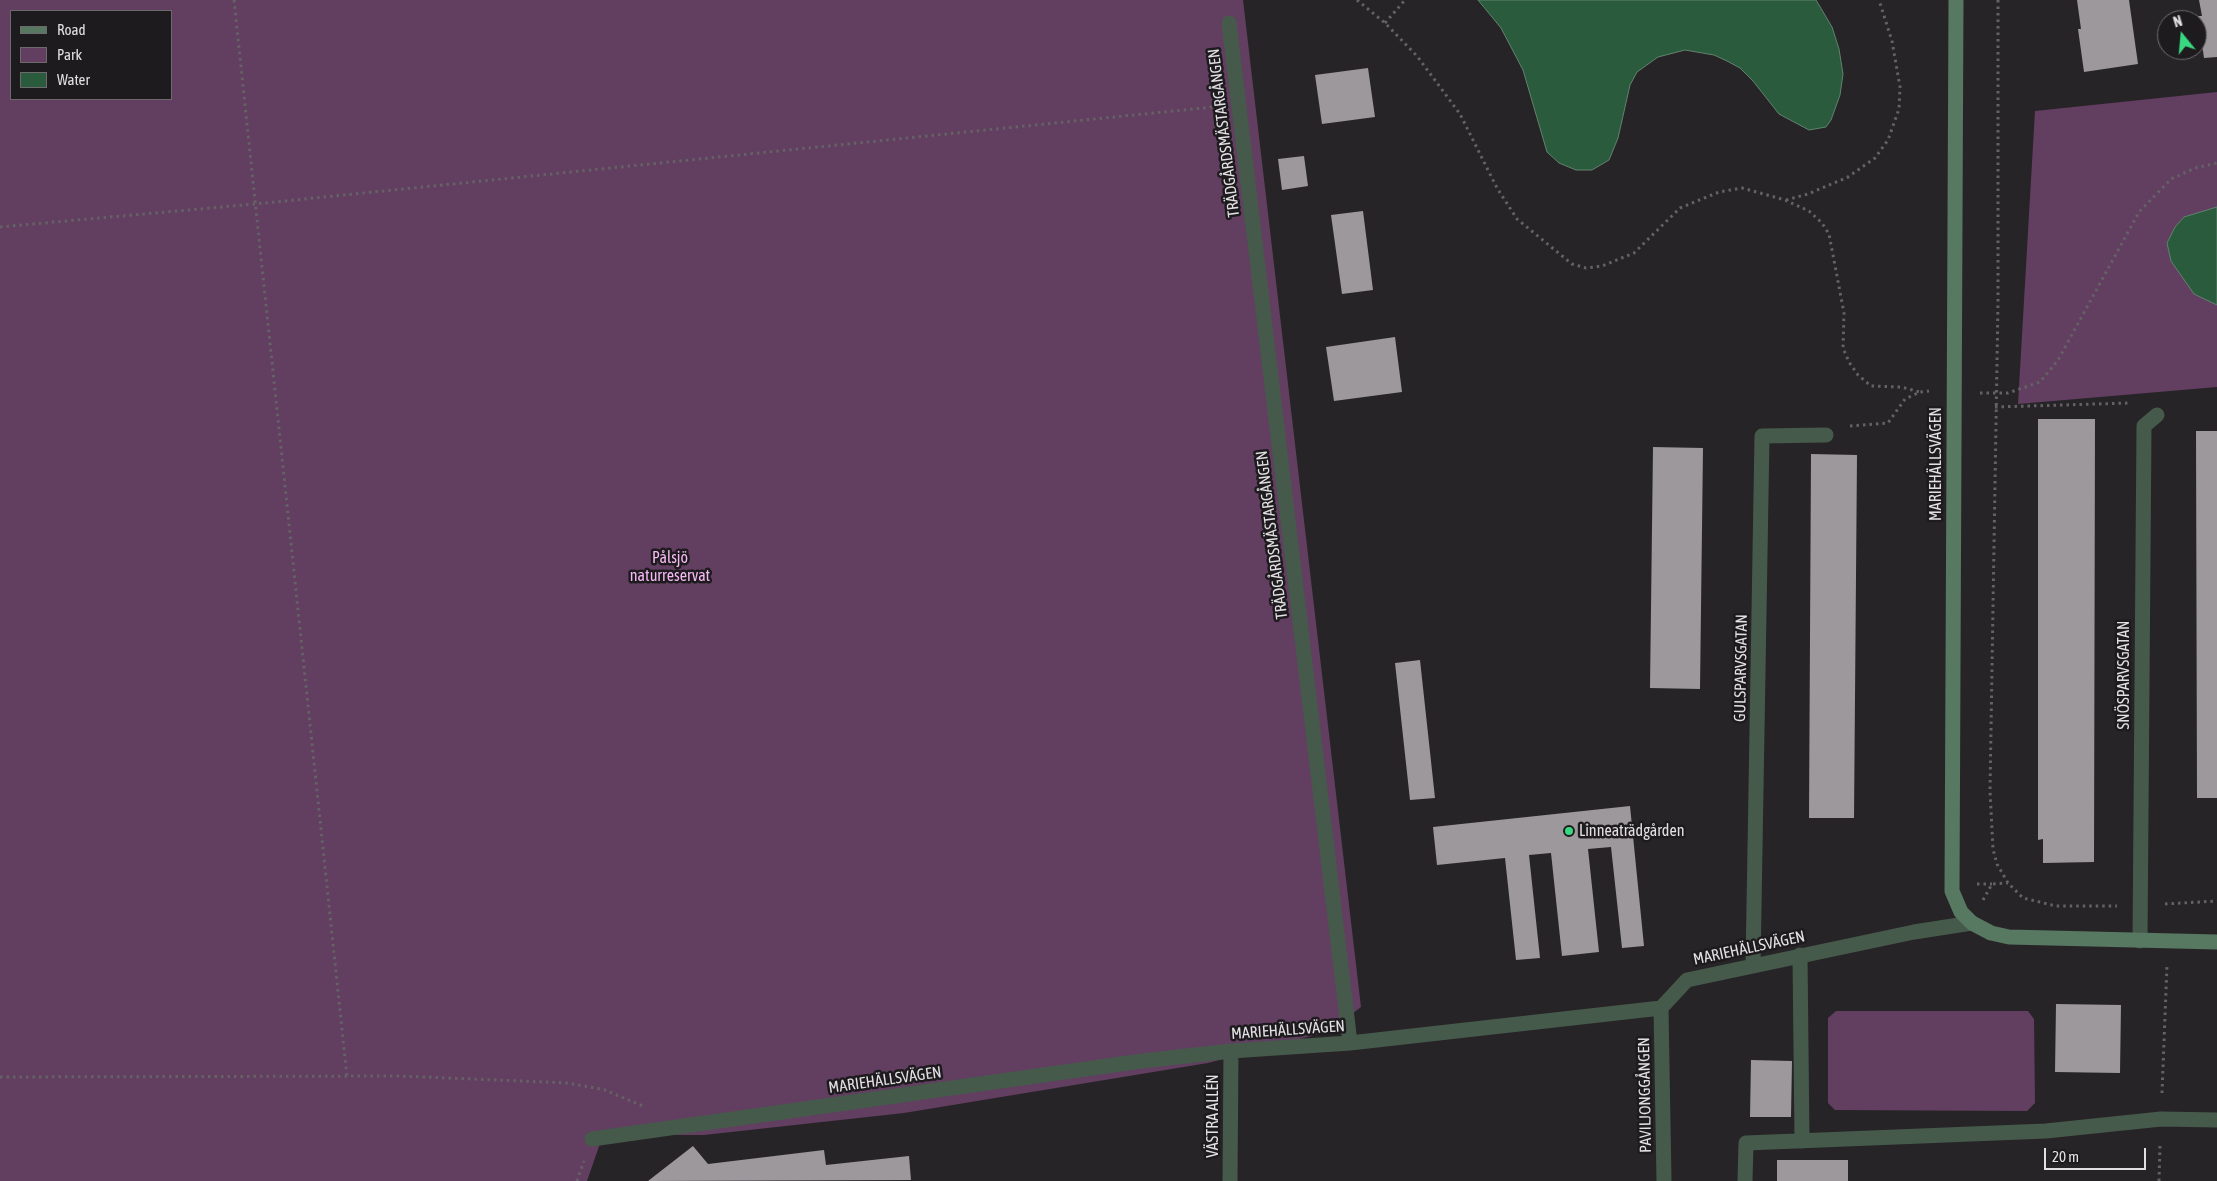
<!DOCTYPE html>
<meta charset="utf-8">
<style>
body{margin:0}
#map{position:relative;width:2217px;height:1181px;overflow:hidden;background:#272427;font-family:"Asap Condensed",sans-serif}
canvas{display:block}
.legend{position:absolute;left:10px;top:10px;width:162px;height:90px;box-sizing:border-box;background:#1e1b1e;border:1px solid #6c6a6c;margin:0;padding:6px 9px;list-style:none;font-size:15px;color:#e2e0e2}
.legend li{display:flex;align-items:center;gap:10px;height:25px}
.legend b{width:25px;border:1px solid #6c6a6c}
.north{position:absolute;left:2157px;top:10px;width:50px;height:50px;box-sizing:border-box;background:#1e1b1e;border:1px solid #6c6a6c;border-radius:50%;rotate:343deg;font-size:14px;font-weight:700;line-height:20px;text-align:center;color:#e2e0e2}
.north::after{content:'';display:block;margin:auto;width:18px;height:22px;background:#38d880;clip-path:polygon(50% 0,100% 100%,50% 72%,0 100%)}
.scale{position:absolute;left:2044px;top:1148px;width:102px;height:22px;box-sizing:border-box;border:2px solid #e2e0e2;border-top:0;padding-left:6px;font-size:15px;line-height:18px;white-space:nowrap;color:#e2e0e2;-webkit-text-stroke:4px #1e1b1e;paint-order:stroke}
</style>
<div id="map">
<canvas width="2217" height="1181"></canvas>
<ul class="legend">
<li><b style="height:6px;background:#577861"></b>Road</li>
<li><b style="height:14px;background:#623e61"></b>Park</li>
<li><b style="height:14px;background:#2a5b3c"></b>Water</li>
</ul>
<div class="north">N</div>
<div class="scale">20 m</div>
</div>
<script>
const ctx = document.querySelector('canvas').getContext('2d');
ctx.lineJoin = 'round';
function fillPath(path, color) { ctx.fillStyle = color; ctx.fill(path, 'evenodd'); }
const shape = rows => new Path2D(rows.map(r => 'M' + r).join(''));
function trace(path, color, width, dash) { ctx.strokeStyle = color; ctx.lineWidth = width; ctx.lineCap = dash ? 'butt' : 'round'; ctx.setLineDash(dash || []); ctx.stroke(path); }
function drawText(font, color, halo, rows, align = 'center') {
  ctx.font = font + ' "Asap Condensed",sans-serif'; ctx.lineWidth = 5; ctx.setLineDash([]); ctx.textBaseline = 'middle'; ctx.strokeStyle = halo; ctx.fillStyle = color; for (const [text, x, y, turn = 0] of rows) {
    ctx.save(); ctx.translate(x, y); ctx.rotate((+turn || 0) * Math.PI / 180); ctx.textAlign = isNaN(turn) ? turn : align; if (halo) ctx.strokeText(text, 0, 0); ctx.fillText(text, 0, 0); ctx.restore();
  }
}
const green = shape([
 [0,0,1243,0,1361,1007,1330,1031,1208,1063,904,1113,704,1135,603,1135,587,1181,0,1181],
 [11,11,171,11,171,99,11,99],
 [2217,92,2217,387,2018,404,2035,111],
 [1836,1011,2028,1011,2034,1019,2035,1103,2027,1111,1835,1110,1828,1103,1828,1018]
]);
const water = shape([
 [1478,0,1816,0,1832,27,1839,49,1843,74,1840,95,1831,120,1826,127,1809,130,1779,114,1753,81,1740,68,1727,61,1714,55,1685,50,1658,57,1637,72,1630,85,1618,138,1609,160,1592,170,1576,170,1559,163,1547,152,1523,70,1501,28,1478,0],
 [2217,207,2217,305,2194,294,2171,261,2167,243,2175,227,2184,217,2217,207]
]);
const building = shape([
 [2077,0,2129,0,2138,64,2084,72,2078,29,2081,29],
 [2199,0,2217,0,2217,57,2204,58,2198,16,2202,16],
 [1368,68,1375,117,1322,124,1315,75],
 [1304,156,1308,186,1282,190,1278,159],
 [1363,211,1373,290,1342,294,1331,215],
 [1395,337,1402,392,1334,401,1326,347],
 [2038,419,2095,419,2094,862,2043,863,2043,839,2038,840],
 [2196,431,2217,431,2217,798,2197,798],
 [1653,447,1703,448,1700,689,1650,688],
 [1811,454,1857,455,1854,818,1809,818],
 [1420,660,1435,798,1410,800,1395,663],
 [1630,806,1644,946,1622,948,1611,847,1588,849,1599,952,1562,956,1551,853,1529,855,1540,958,1516,960,1505,858,1437,865,1433,827],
 [2056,1004,2121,1005,2120,1073,2055,1072],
 [1751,1060,1792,1061,1791,1117,1750,1117],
 [693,1146,708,1164,824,1150,826,1165,909,1156,911,1180,648,1181],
 [1777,1160,1848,1160,1848,1181,1777,1181]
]);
const path = shape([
 [234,0,347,1077],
 [1357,0,1385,23,1417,56,1460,114,1497,188,1517,219,1572,264,1586,268,1602,266,1634,253,1680,208,1719,192,1742,188,1785,200,1809,211,1822,223,1829,234,1844,313,1843,348,1849,362,1858,375,1871,386,1901,387,1920,392],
 [1998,0,1998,301,1990,791,1993,849,1997,864,2008,883,2023,898,2056,906,2117,906],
 [1385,23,1405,0],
 [1786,200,1808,194,1848,177,1875,158,1888,140,1899,109,1900,87,1892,41,1879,0],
 [0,227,255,204,1213,107],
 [1980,393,2008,393,2040,382,2058,360,2139,212,2171,179,2195,168,2217,163],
 [1995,407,2130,403],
 [1850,426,1888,423,1905,399,1920,392,1929,391],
 [1977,884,1992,884],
 [1983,900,1992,884,2008,883],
 [2165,904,2217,901],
 [0,1077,399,1076,568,1083,605,1090,643,1106],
 [2162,1093,2167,965],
 [577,1181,584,1161],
 [2159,1181,2160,1145]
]);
const lane = shape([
 [1800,955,1802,1141],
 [1745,1181,1746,1143,2046,1131,2161,1119,2217,1120]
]);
const street = shape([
 [1229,23,1350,1043],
 [2140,941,2144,426,2157,415],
 [1753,965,1762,436,1826,435],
 [1661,1008,1664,1181],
 [592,1139,1142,1061,1231,1051,1350,1043,1661,1008,1687,980,1914,932,1972,923],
 [1230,1181,1231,1051]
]);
const secondary = shape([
 [1956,0,1952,891,1961,912,1972,923,1991,933,2009,937,2217,942]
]);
const markers = [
 [1569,831,5,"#38d880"]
];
const streetNames = [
 ["TRÄDGÅRDSMÄSTARGÅNGEN",1224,133,-97],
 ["MARIEHÄLLSVÄGEN",1936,464,-90],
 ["TRÄDGÅRDSMÄSTARGÅNGEN",1272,535,-97],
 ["GULSPARVSGATAN",1741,668,-89],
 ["SNÖSPARVSGATAN",2124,675,-90],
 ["MARIEHÄLLSVÄGEN",1749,948,-12],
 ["MARIEHÄLLSVÄGEN",1288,1030,-4],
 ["MARIEHÄLLSVÄGEN",885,1080,-8],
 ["PAVILJONGGÅNGEN",1645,1095,-91],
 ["VÄSTRA ALLÉN",1213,1116,-90]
];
const parkNames = [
 ["Pålsjö",670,558],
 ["naturreservat",670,576]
];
const poiNames = [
 ["Linneaträdgården",1579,831]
];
fillPath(green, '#623e61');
fillPath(water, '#2a5b3c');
trace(water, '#61836e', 1);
fillPath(building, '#9c989c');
trace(path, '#656265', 3, [2.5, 4]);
trace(lane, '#465a4c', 15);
trace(street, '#465a4c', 15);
trace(secondary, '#577861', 15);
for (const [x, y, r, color] of markers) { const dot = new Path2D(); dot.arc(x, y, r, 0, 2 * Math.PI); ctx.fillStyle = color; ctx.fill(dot); trace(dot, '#1e1b1e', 2); }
drawText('16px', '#e2e0e2', '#1e1b1e', streetNames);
drawText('16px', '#f7b9f5', '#1e1b1e', parkNames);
drawText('16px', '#e2e0e2', '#1e1b1e', poiNames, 'left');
</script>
